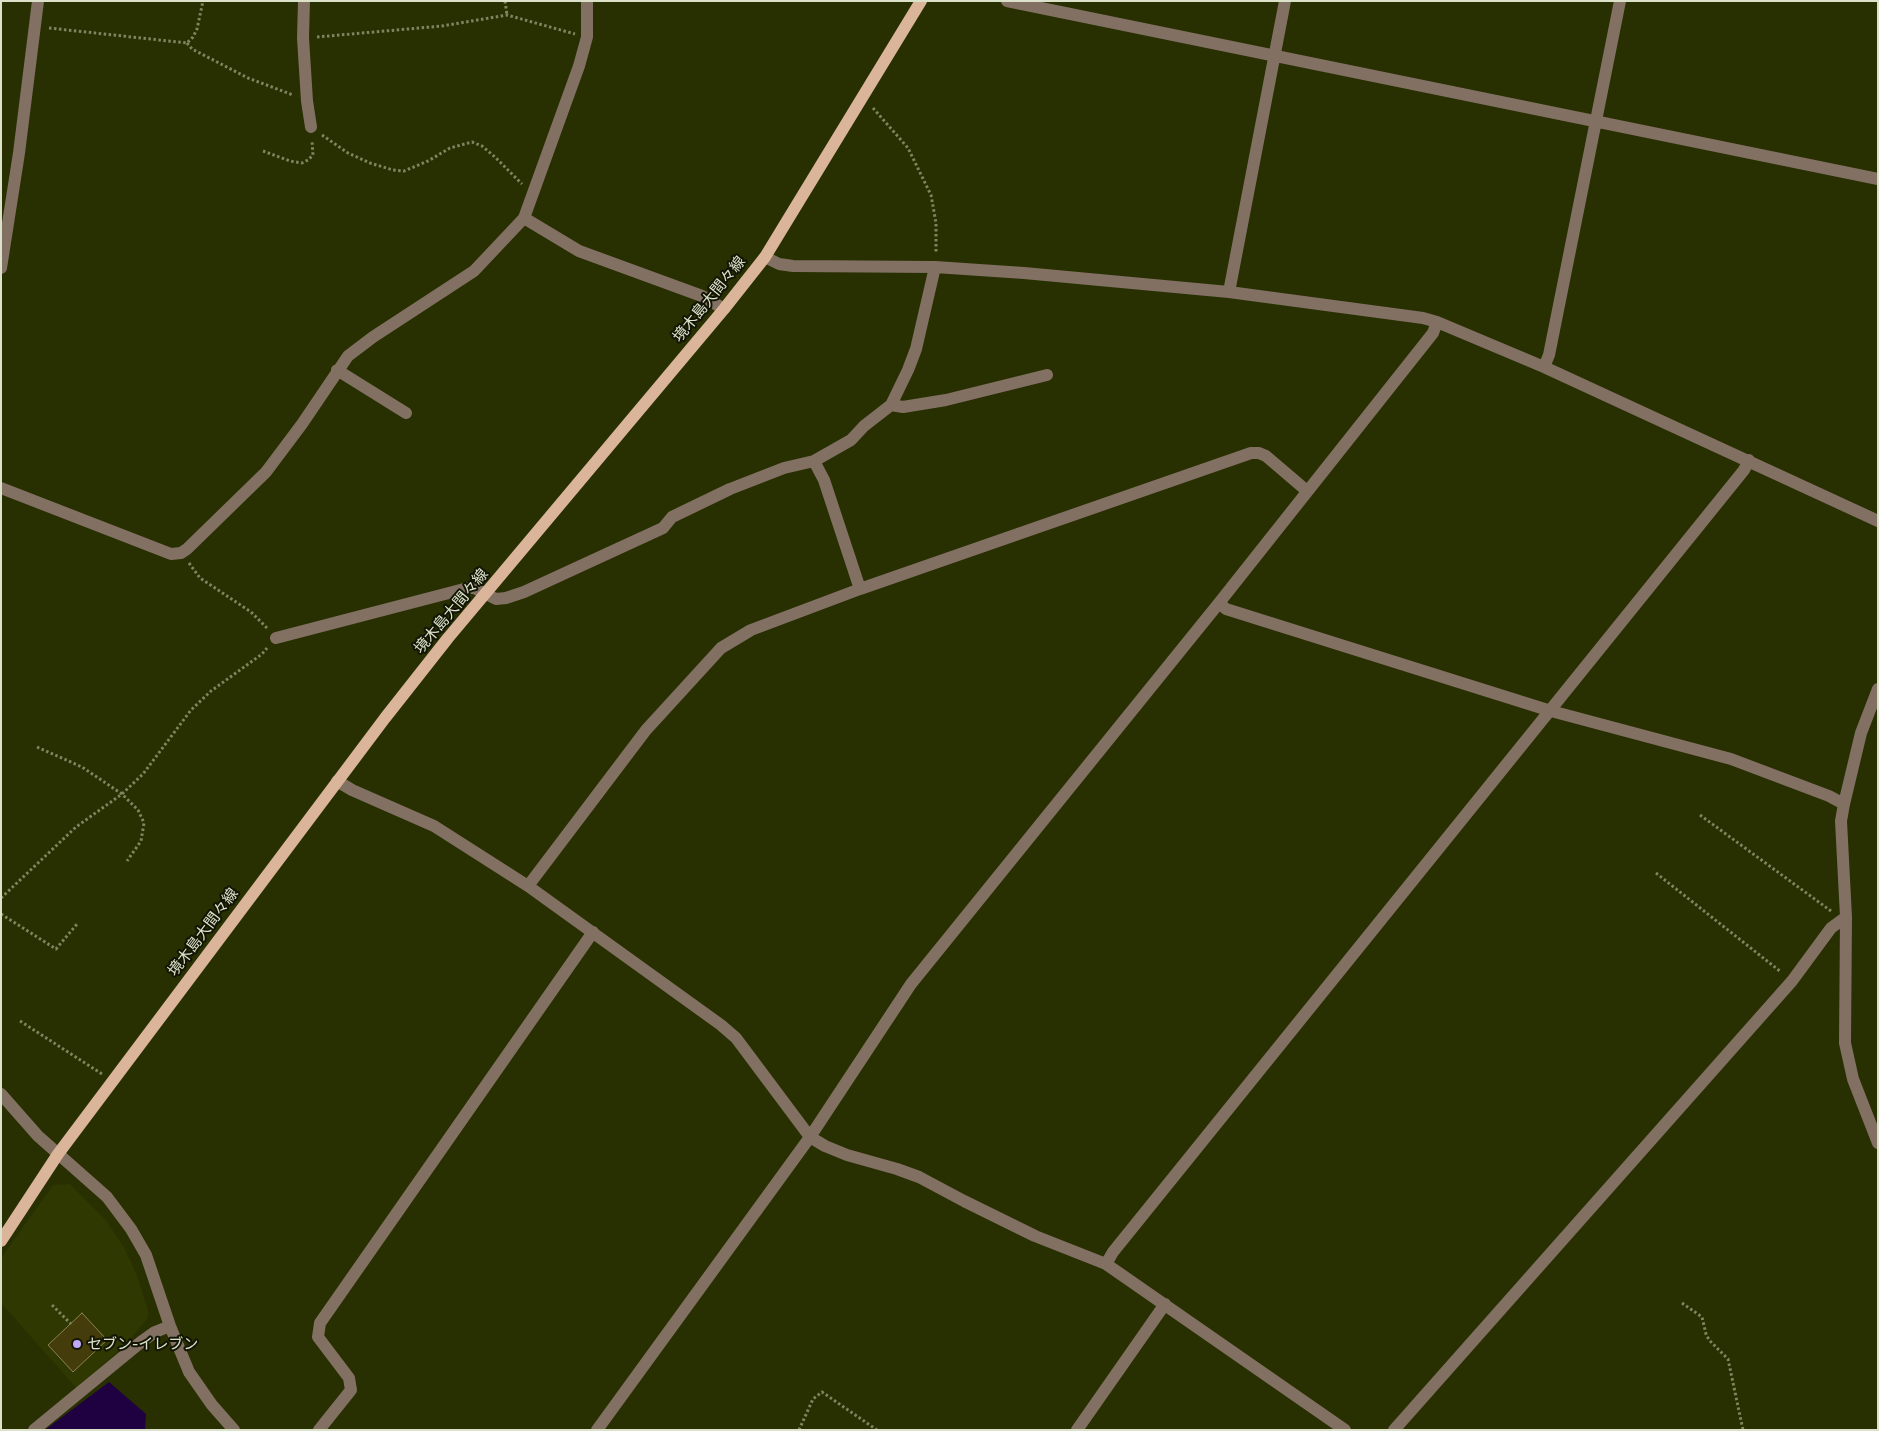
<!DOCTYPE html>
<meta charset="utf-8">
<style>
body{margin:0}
#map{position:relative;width:1879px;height:1431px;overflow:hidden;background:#282f01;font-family:Commissioner,sans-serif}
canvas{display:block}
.frame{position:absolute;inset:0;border:2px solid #dce2ca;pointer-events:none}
</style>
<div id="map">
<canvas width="1879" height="1431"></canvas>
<div class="frame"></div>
</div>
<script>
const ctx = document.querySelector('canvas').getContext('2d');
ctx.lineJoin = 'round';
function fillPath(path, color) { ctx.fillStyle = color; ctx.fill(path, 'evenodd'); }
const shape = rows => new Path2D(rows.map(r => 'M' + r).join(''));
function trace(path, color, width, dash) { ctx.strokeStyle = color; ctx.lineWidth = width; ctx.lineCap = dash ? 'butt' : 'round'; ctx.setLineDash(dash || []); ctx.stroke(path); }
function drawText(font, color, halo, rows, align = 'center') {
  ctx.font = font + ' Commissioner,"Noto Sans JP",sans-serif'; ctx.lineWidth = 4; ctx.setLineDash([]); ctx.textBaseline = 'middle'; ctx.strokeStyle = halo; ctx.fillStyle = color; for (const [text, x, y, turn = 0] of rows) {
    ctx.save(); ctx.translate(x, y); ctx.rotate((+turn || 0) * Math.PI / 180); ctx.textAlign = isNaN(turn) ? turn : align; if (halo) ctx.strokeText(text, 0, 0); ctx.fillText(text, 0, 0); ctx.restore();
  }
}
const built = shape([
 [70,1184,105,1219,124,1247,137,1275,148,1310,148,1318,126,1344,76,1388,1,1303,1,1258,53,1185]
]);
const water = shape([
 [109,1382,146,1414,145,1430,45,1430]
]);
const building = shape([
 [82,1313,107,1340,73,1372,48,1345,82,1313]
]);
const path = shape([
 [505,1,507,15],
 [49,28,187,43,193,37,197,29,203,1],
 [317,37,442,26,507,15,575,34],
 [187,43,192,49,248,78,293,95],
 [873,108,908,148,931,195,936,223,936,253],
 [322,135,348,153,370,163,393,170,404,171,428,161,450,148,472,142,482,146,495,157,522,184],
 [263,151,290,161,302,163,308,160,313,155,312,141],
 [189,563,200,578,251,612,268,629],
 [37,747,82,767,122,794,138,810,144,823,141,841,127,861],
 [1700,815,1831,911],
 [1656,873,1781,972],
 [1,898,76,827,122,794,143,774,191,710,211,691,262,654,267,648],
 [1,914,56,949,77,924],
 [20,1021,102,1074],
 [1682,1303,1702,1317,1706,1334,1709,1340,1728,1359,1743,1430],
 [52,1305,71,1324],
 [799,1430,813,1399,822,1392,877,1430]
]);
const minor = shape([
 [304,1,303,38,307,101,311,127],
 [1007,1,1878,179],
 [524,218,579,251,702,296,724,309],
 [765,257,779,264,793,266,935,267,1024,273,1229,292,1423,318,1437,322,1544,367,1878,521],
 [1,268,19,153,38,1],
 [1229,292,1285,1],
 [1544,367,1549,355,1620,1],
 [337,370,406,413],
 [891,405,903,407,946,400,1047,375],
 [814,461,824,480,860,589],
 [1,488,171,554,181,553,187,549,266,472,302,424,348,356,373,337,474,271,524,218,579,66,587,37,587,1],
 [1219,603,1226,609,1551,711,1731,759,1829,796,1844,804],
 [276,638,468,588,474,588,496,599,506,598,524,592,663,528,672,517,730,489,784,468,814,461,851,440,864,426,891,405,908,370,916,349,935,267],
 [1878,689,1861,733,1844,804,1841,821,1846,917,1845,1043,1853,1079,1878,1143],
 [337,781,352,790,434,826,528,886,721,1025,736,1038,810,1137,825,1146,847,1155,897,1169,919,1177,964,1201,1035,1236,1106,1264,1345,1430],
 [528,886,646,730,721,648,751,630,860,589,1251,453,1259,453,1266,456,1307,491],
 [1,1094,38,1136,107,1197,131,1229,146,1255,170,1326,189,1372,212,1405,234,1430],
 [1106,1264,1113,1252,1744,470,1749,460],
 [34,1430,141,1342,155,1332,170,1326],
 [319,1430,351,1390,349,1378,318,1337,320,1323,593,932],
 [597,1430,810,1137,911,984,1219,603,1433,333,1437,322],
 [1077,1430,1165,1304],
 [1394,1430,1792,981,1831,928,1846,917]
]);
const major = shape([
 [1,1241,58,1154,385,718,448,638,724,309,765,257,921,1]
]);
const markers = [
 [77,1344,5,"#c0a8f3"]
];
const streetNames = [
 ["境木島大間々線",709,299,-51],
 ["境木島大間々線",451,611,-50],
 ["境木島大間々線",203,932,-53]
];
const poiNames = [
 ["セブン-イレブン",87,1344]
];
fillPath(built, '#2f3800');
fillPath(water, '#1f0040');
fillPath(building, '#453c0b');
trace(building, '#8b8253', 1);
trace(path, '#7e8561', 3, [2.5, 2.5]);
trace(minor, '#827063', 12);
trace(major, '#dab59a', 12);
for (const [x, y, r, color] of markers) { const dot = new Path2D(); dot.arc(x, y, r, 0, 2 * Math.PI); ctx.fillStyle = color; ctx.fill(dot); trace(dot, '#121504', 2); }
drawText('15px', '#dce2ca', '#121504', streetNames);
drawText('15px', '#dce2ca', '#121504', poiNames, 'left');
</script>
